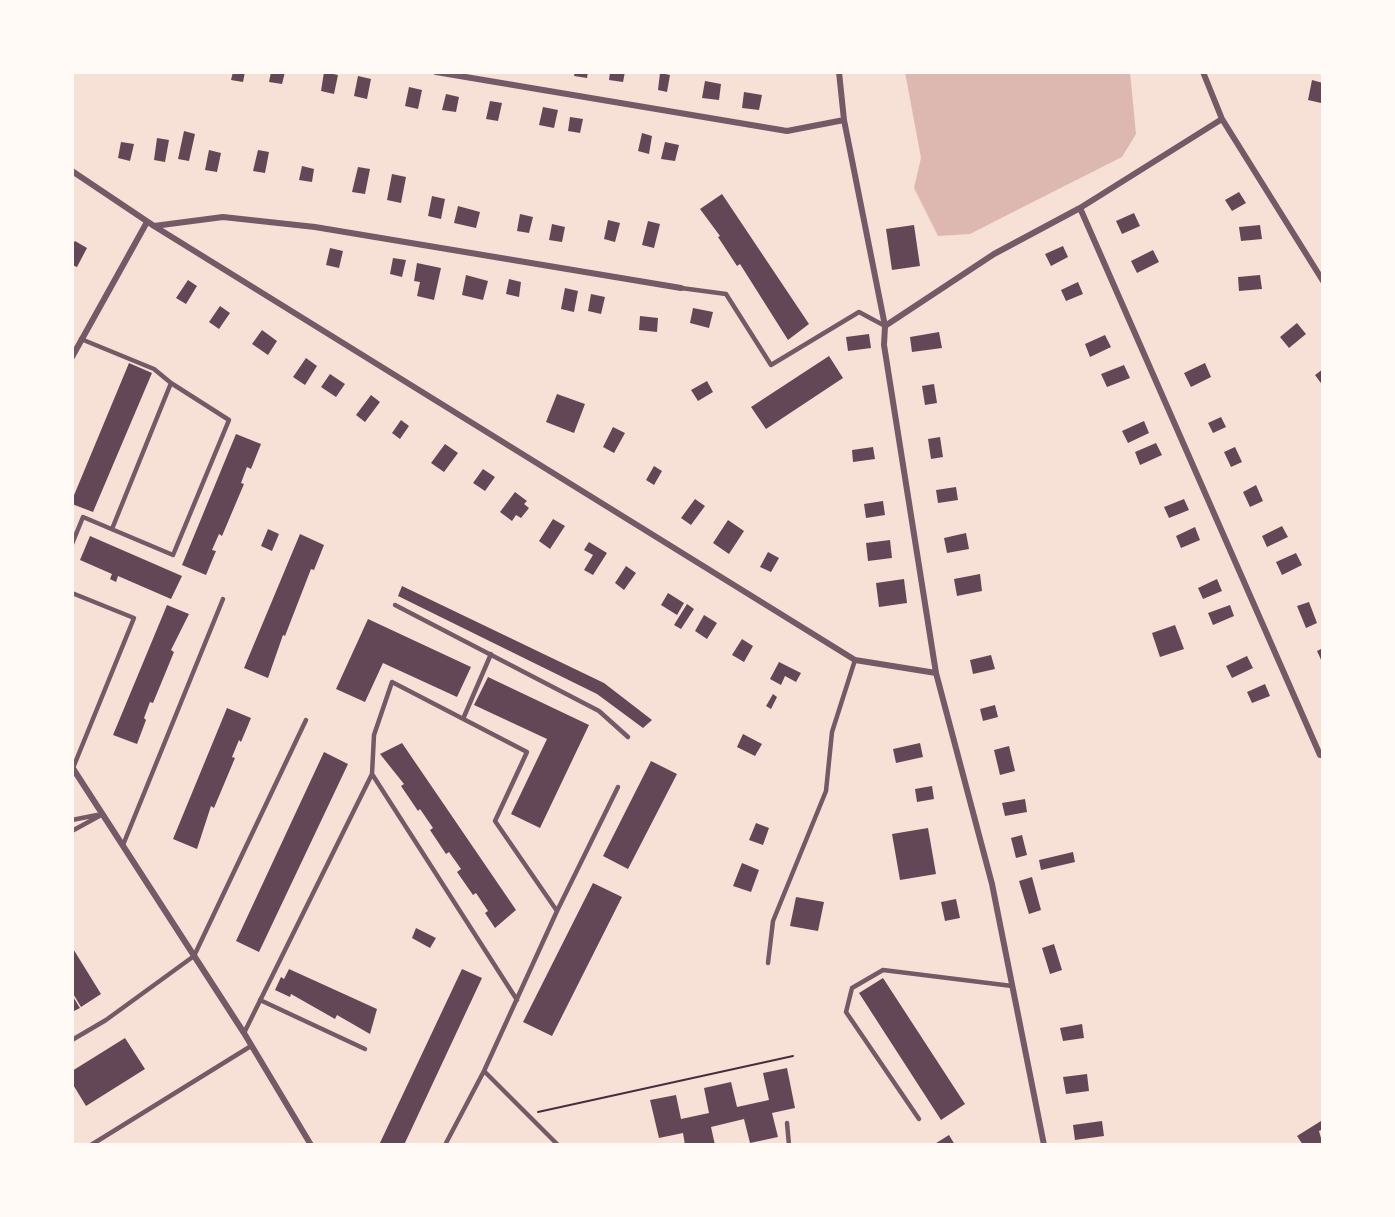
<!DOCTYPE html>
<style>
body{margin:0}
#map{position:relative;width:1395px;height:1217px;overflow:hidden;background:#f7e1d7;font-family:Montserrat,sans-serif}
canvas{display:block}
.frame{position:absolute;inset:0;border:74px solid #fffaf5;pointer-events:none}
</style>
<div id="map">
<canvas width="1395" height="1217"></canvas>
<div class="frame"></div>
</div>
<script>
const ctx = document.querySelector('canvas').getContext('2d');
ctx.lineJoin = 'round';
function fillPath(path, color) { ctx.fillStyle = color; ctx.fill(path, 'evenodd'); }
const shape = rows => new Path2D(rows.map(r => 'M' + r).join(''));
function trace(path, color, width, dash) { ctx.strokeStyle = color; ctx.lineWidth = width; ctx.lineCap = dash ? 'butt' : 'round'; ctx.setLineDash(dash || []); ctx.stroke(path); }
const water = shape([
 [905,72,1130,72,1136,134,1122,157,1023,207,970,234,938,236,914,188,921,158]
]);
const building = shape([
 [233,72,245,72,243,82,231,80],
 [271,72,285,72,282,84,269,82],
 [324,72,338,75,334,94,321,91],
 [575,72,588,72,587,78,574,76],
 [610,72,625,72,623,82,609,80],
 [660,73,670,75,667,92,658,90],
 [358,76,371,79,367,99,354,96],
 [1312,80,1323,83,1321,103,1308,100],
 [705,81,721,84,719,100,702,98],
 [409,87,422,90,418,109,405,106],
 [744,92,762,95,759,110,742,108],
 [446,94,459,97,456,112,442,110],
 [490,101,502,103,498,121,486,119],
 [543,107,558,110,554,128,539,125],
 [570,117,583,119,580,133,568,131],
 [184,131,195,134,189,161,178,159],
 [642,133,652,136,649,154,638,151],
 [157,138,169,140,165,162,154,160],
 [121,142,134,144,130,161,118,158],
 [665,142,679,145,675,161,661,159],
 [209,150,221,153,217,172,205,170],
 [258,150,269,152,265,173,253,171],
 [302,166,314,169,312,182,299,180],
 [358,167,370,169,365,194,352,192],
 [392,174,406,177,401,203,387,200],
 [1239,192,1246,203,1232,211,1225,200],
 [722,194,809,324,788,340,740,264,737,266,718,237,720,236,700,209],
 [432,196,445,199,441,219,428,216],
 [458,206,480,212,476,228,454,223],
 [1134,213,1140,226,1122,234,1116,221],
 [520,214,533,217,529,233,517,231],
 [608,220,620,223,615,242,604,239],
 [648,221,660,224,654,248,642,245],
 [552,224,565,227,562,242,549,240],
 [914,225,920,266,892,270,886,229],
 [1260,225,1262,239,1241,241,1239,227],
 [75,241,87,248,77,267,72,265,72,244],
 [1063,246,1068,257,1051,266,1045,254],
 [330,248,343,251,339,268,326,265],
 [1153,250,1159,262,1137,273,1131,261],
 [393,258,406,260,402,277,390,274],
 [417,263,441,268,434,300,417,296,420,282,414,281],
 [466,275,488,281,483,300,462,295],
 [1260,275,1262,289,1239,291,1238,277],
 [509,279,521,282,519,297,506,294],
 [188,280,197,286,186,304,176,298],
 [1078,282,1083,294,1066,301,1061,290],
 [565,288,578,291,574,312,561,309],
 [591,294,605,297,601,314,588,311],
 [220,306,230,313,219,329,209,322],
 [693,308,713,312,709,328,690,323],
 [640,316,658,318,657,332,639,330],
 [1297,323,1306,334,1289,348,1280,337],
 [262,330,277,341,268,355,252,344],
 [939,332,942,348,912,352,910,337],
 [869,334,871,348,848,351,846,337],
 [1105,335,1111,347,1090,357,1085,344],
 [829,356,843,378,766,429,751,407],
 [306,358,317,366,305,385,293,377],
 [129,363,152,373,93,512,72,504,72,500],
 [1205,363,1211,377,1191,387,1184,373],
 [1124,365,1130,378,1107,387,1101,374],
 [1323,369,1323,386,1315,375],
 [330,374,345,384,336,397,321,387],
 [707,381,713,392,698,401,691,390],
 [934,384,937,403,925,405,922,386],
 [557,394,585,404,574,433,546,422],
 [371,395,380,402,365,422,356,415],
 [1221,417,1226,427,1213,433,1208,423],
 [401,420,409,426,400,439,392,433],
 [1144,421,1149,433,1128,443,1122,431],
 [613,427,625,433,614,453,603,447],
 [236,434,261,444,251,469,247,467,241,483,244,484,222,536,219,534,212,550,216,551,206,575,182,565],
 [940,437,943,457,931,459,928,439],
 [1156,443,1162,455,1140,465,1135,452],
 [445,444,458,453,444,472,431,463],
 [873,447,875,459,853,462,852,450],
 [1235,447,1242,462,1231,467,1224,452],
 [654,466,662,471,654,485,646,480],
 [483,469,495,477,485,491,473,483],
 [1256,485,1263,501,1250,507,1243,492],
 [956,487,958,500,938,503,936,490],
 [515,492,527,501,524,504,529,508,521,518,516,515,512,521,500,512],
 [695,499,705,506,691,525,681,518],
 [1184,499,1189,510,1169,518,1164,507],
 [883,501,885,515,866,518,864,504],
 [553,519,565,526,550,549,539,541],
 [728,520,744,531,729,554,713,543],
 [1282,526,1288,537,1267,547,1262,536],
 [1195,527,1200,540,1181,548,1176,536],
 [268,529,279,534,272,551,261,546],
 [966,533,969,549,947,553,944,538],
 [300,534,324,545,314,570,311,569,285,636,283,635,268,678,244,668],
 [90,536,182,576,171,599,118,576,116,582,110,579,112,574,80,560],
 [890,540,892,558,868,561,866,543],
 [589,542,607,553,593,575,584,570,593,555,584,550],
 [768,552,779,558,771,572,760,567],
 [1296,553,1302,565,1282,575,1276,562],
 [626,566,636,573,624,590,615,583],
 [980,574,982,591,957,596,954,579],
 [904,579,907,603,879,607,876,583],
 [1217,579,1222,591,1203,599,1198,588],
 [402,586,604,683,652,720,643,728,597,694,398,596],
 [668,593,684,603,677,615,661,605],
 [1309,602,1317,623,1306,628,1297,606],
 [687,604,694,609,681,629,674,625],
 [167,605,189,614,171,650,174,652,153,703,150,702,144,718,146,720,137,744,113,735],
 [1230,605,1234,616,1213,625,1208,613],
 [704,615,717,623,707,639,695,631],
 [368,619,471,667,457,697,383,663,365,702,336,689],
 [1175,625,1184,649,1160,657,1152,633],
 [742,639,753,646,744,662,732,655],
 [1323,648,1323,664,1317,651],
 [991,655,995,669,973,674,970,660],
 [1247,656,1253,668,1232,678,1226,666],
 [779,662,801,673,796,682,785,676,781,685,770,679],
 [488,677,589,725,540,828,511,814,547,739,474,705],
 [1265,684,1270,696,1252,703,1247,692],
 [773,694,777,697,771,709,766,706],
 [995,705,998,717,983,721,980,709],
 [227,708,251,718,241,742,239,740,232,757,235,758,214,808,211,806,197,849,173,839],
 [743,734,762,744,755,756,737,747],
 [402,743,516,910,495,928,485,913,488,911,476,893,473,895,457,872,461,869,449,852,446,854,430,830,433,828,420,809,418,811,401,786,404,784,380,754],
 [920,743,923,757,896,763,893,749],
 [1009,746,1015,771,1000,775,994,750],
 [324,752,348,764,259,952,236,941],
 [651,761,677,774,628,869,603,856],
 [932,786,934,799,917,802,915,789],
 [1025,799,1027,812,1005,816,1002,803],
 [756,823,769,828,763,845,749,840],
 [928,828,936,874,900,880,892,834],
 [1022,835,1027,855,1016,858,1011,838],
 [1073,852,1075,862,1041,870,1039,860],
 [742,863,759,870,751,892,733,886],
 [1032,877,1041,910,1029,914,1019,881],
 [593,883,622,897,552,1036,523,1022],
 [796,897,824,902,818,931,790,926],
 [956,899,960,918,945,921,941,902],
 [416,928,436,938,430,948,412,938],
 [1054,944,1062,970,1050,974,1042,948],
 [72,947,101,994,81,1007,72,992],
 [289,969,377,1009,370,1034,337,1015,335,1019,291,994,290,997,275,990,281,977,284,979],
 [462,969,482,978,404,1145,379,1145],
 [883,978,965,1104,941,1120,859,993],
 [72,995,80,1008,72,1012],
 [1082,1024,1084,1038,1063,1041,1060,1028],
 [125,1038,145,1069,86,1106,72,1083,72,1071],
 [787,1068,795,1108,772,1113,778,1137,750,1143,744,1119,711,1127,715,1145,685,1145,683,1133,659,1138,650,1100,676,1095,681,1119,709,1113,704,1088,731,1082,737,1107,769,1100,763,1073],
 [1087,1074,1089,1091,1066,1094,1063,1077],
 [1102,1121,1104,1136,1075,1140,1073,1125],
 [1321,1121,1323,1129,1319,1131,1323,1145,1303,1145,1297,1136],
 [949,1135,955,1145,933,1145]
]);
const path = shape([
 [538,1112,793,1056]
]);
const service = shape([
 [681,288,726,294,771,365,859,312,885,326],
 [81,339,154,369,171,383,112,529],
 [72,544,83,517,173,555,229,420,171,383],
 [72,593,134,618,73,768],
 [395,605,599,711,628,737],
 [463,719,491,654],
 [372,774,374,735,392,682,527,752,495,821,557,911],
 [72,820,97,815],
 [72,831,103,814],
 [123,845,223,599],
 [768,963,773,921,826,791,832,732,855,660],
 [260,1000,365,1049],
 [244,1033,372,774,517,1000],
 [72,1040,106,1020,194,956,306,720],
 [484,1071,557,911,618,787],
 [919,1119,846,1012,852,988,883,970,1012,986],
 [787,1123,789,1145],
 [91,1145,251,1046],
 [445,1145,484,1071,558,1145]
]);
const minor = shape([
 [436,72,787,131,844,120],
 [839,72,844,120,885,326,884,345,936,673,992,884,1044,1145],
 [1203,72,1222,119,1323,281],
 [72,171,154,226,855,660,936,673],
 [1080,208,1320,755,1323,755],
 [154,226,223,217,315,227,681,288],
 [885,326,994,254,1080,208,1222,119],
 [72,357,147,222],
 [72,767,244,1033,311,1145]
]);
fillPath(water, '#dcb8b0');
fillPath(building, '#644757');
trace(path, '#4a2c40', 2);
trace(service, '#755966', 4.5);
trace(minor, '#755966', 6);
</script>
